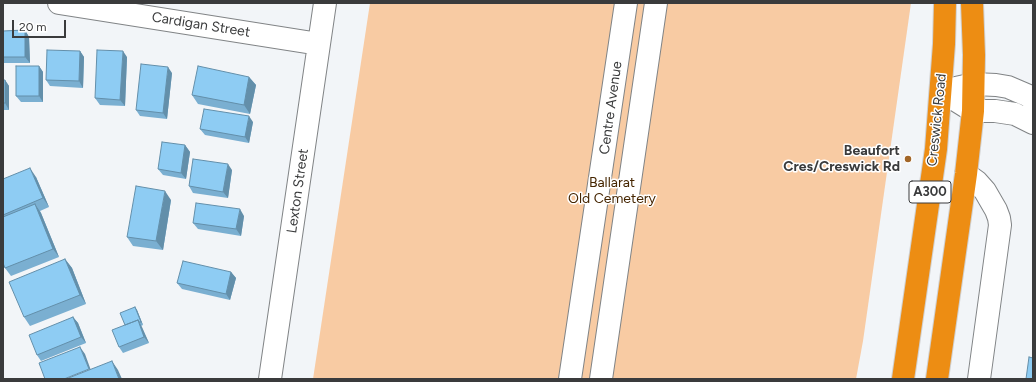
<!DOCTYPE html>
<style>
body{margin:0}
#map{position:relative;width:1036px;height:382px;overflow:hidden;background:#f2f5f8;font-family:Figtree,sans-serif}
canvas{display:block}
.frame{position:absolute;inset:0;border:4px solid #3a3b3c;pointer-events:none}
.scale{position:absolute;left:12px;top:20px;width:54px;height:18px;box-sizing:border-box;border:2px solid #3a3b3c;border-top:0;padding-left:5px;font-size:12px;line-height:14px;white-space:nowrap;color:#3a3b3c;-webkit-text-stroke:3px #fff;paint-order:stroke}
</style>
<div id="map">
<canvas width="1036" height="382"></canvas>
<div class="frame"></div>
<div class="scale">20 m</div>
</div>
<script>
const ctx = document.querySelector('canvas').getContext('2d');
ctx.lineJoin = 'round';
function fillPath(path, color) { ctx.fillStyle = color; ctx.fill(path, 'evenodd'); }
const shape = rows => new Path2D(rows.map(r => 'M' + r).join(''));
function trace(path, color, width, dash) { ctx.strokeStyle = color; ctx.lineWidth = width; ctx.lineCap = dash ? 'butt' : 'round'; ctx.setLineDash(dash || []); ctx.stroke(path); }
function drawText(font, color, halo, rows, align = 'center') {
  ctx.font = font + ' Figtree,sans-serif'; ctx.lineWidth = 3; ctx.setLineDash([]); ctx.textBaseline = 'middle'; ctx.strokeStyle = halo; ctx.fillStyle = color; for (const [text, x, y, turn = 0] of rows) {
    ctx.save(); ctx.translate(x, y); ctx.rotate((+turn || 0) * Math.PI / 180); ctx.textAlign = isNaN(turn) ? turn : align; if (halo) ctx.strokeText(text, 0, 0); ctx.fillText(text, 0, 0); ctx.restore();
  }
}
const green = shape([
 [370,3,911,3,863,341,856,379,313,379]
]);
const minor = shape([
 [59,3,319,44],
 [956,88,974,84,996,85,1008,87,1029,96,1033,100],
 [941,91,973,111,995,111,1015,114,1033,123],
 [966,174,977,182,985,191,996,210,999,218,1000,225,979,379],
 [270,379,325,3],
 [570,379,626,3],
 [601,379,656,3]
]);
const highway = shape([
 [903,379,936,149,944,44,945,3],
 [937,379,966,174,973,111,974,55,972,3]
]);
const wall = shape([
 [25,30,29,37,30,63,3,63,3,31],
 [80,51,84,57,83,88,50,86,46,80],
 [127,57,125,106,100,105,95,98],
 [39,66,43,72,43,102,21,102,16,96],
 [172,73,167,119,140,116,136,110],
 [249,77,256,85,250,114,198,104,192,95],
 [3,80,5,80,9,86,9,110,3,110],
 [253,122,249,143,205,135,200,129],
 [185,145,190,152,186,179,163,175,158,169],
 [232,170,228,198,193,193,189,186],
 [36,177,49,207,40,211,41,213,59,257,11,276,5,268,3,263,3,179],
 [171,200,163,250,133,246,127,237],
 [244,216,241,236,198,229,193,223],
 [65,259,72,268,86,304,30,326,24,317],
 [231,272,236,278,230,300,182,289,177,283],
 [135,307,137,310,143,325,141,326,149,343,123,353,119,347],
 [73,317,78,323,86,343,41,361,37,355]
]);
const shadedWall = shape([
 [25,30,29,37,30,63,25,57],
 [80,51,84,57,83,88,79,81],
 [123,51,127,57,125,106,120,100],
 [39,66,43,72,43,102,39,96],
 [168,67,172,73,167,119,163,113],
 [249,77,256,85,250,114,244,105],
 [5,80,9,86,9,110,5,103],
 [249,116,253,122,249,143,245,137],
 [185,145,190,152,186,179,181,173],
 [228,164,232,170,228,198,223,192],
 [30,168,36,177,49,207,43,198],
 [165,191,171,200,163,250,156,241],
 [35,204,41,213,59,257,53,249],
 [240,209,244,216,241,236,236,229],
 [65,259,72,268,86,304,80,295],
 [231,272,236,278,230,300,226,294],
 [135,307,137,310,143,325,141,322],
 [73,317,78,323,86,343,81,337],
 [138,320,142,327,149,343,144,337],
 [80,347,85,354,93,376,89,369],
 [112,361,118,370,122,379,119,379]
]);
const building = shape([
 [25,30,25,57,3,57,3,31,25,30],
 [47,50,80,51,79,81,46,80,47,50],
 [97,50,123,51,120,100,95,98,97,50],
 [141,64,168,67,163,113,136,110,141,64],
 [16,66,39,66,39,96,16,96,16,66],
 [198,66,249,77,244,105,192,95,198,66],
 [3,80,5,80,5,103,3,103,3,80],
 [204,109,249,116,245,137,200,129,204,109],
 [162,142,185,145,181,173,158,169,162,142],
 [193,159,228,164,223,192,189,186,193,159],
 [30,168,43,198,3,215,3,179,30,168],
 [136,186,165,191,156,241,127,237,136,186],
 [196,203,240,209,236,229,193,223,196,203],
 [35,204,53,249,5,268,3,263,3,217,35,204],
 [65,259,80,295,24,317,9,282,65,259],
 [183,261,231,272,226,294,177,283,183,261],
 [135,307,141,322,139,322,138,320,125,325,120,313,135,307],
 [73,317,81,337,37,355,29,335,73,317],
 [138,320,144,337,119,347,112,330,138,320],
 [80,347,89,369,64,379,45,379,39,363,80,347],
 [1029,357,1033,358,1033,379,1026,379,1029,357],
 [112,361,119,379,66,379,112,361]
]);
const markers = [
 [908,159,4,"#a26628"]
];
const shields = [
 [930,192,42]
];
const shieldNames = [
 ["A300",930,192]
];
const streetNames = [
 ["Cardigan Street",201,25,9],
 ["Centre Avenue",611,108,-82],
 ["Creswick Road",937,120,-84],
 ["Lexton Street",298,191,-82]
];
const poiNames = [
 ["Beaufort",900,151],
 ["Cres/Creswick Rd",900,167]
];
const parkNames = [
 ["Ballarat",612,183],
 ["Old Cemetery",612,199]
];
fillPath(green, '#f8cba3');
trace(minor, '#818486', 24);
trace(highway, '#d0d0d0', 24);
trace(minor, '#fff', 22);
trace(highway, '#ed8d13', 22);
fillPath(wall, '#7aafd1');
fillPath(shadedWall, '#638faa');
fillPath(building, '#8eccf3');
trace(building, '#638faa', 1);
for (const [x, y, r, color] of markers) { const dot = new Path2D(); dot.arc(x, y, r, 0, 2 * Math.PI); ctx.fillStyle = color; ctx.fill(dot); trace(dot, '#fff', 1.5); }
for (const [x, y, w] of shields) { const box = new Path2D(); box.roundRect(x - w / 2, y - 11, w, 22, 3); ctx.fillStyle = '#fff'; ctx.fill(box); trace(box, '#3a3b3c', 1); }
drawText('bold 13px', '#3a3b3c', null, shieldNames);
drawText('14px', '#3a3b3c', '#fff', streetNames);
drawText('bold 14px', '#3a3b3c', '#fff', poiNames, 'right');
drawText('14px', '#452500', '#fff', parkNames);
</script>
